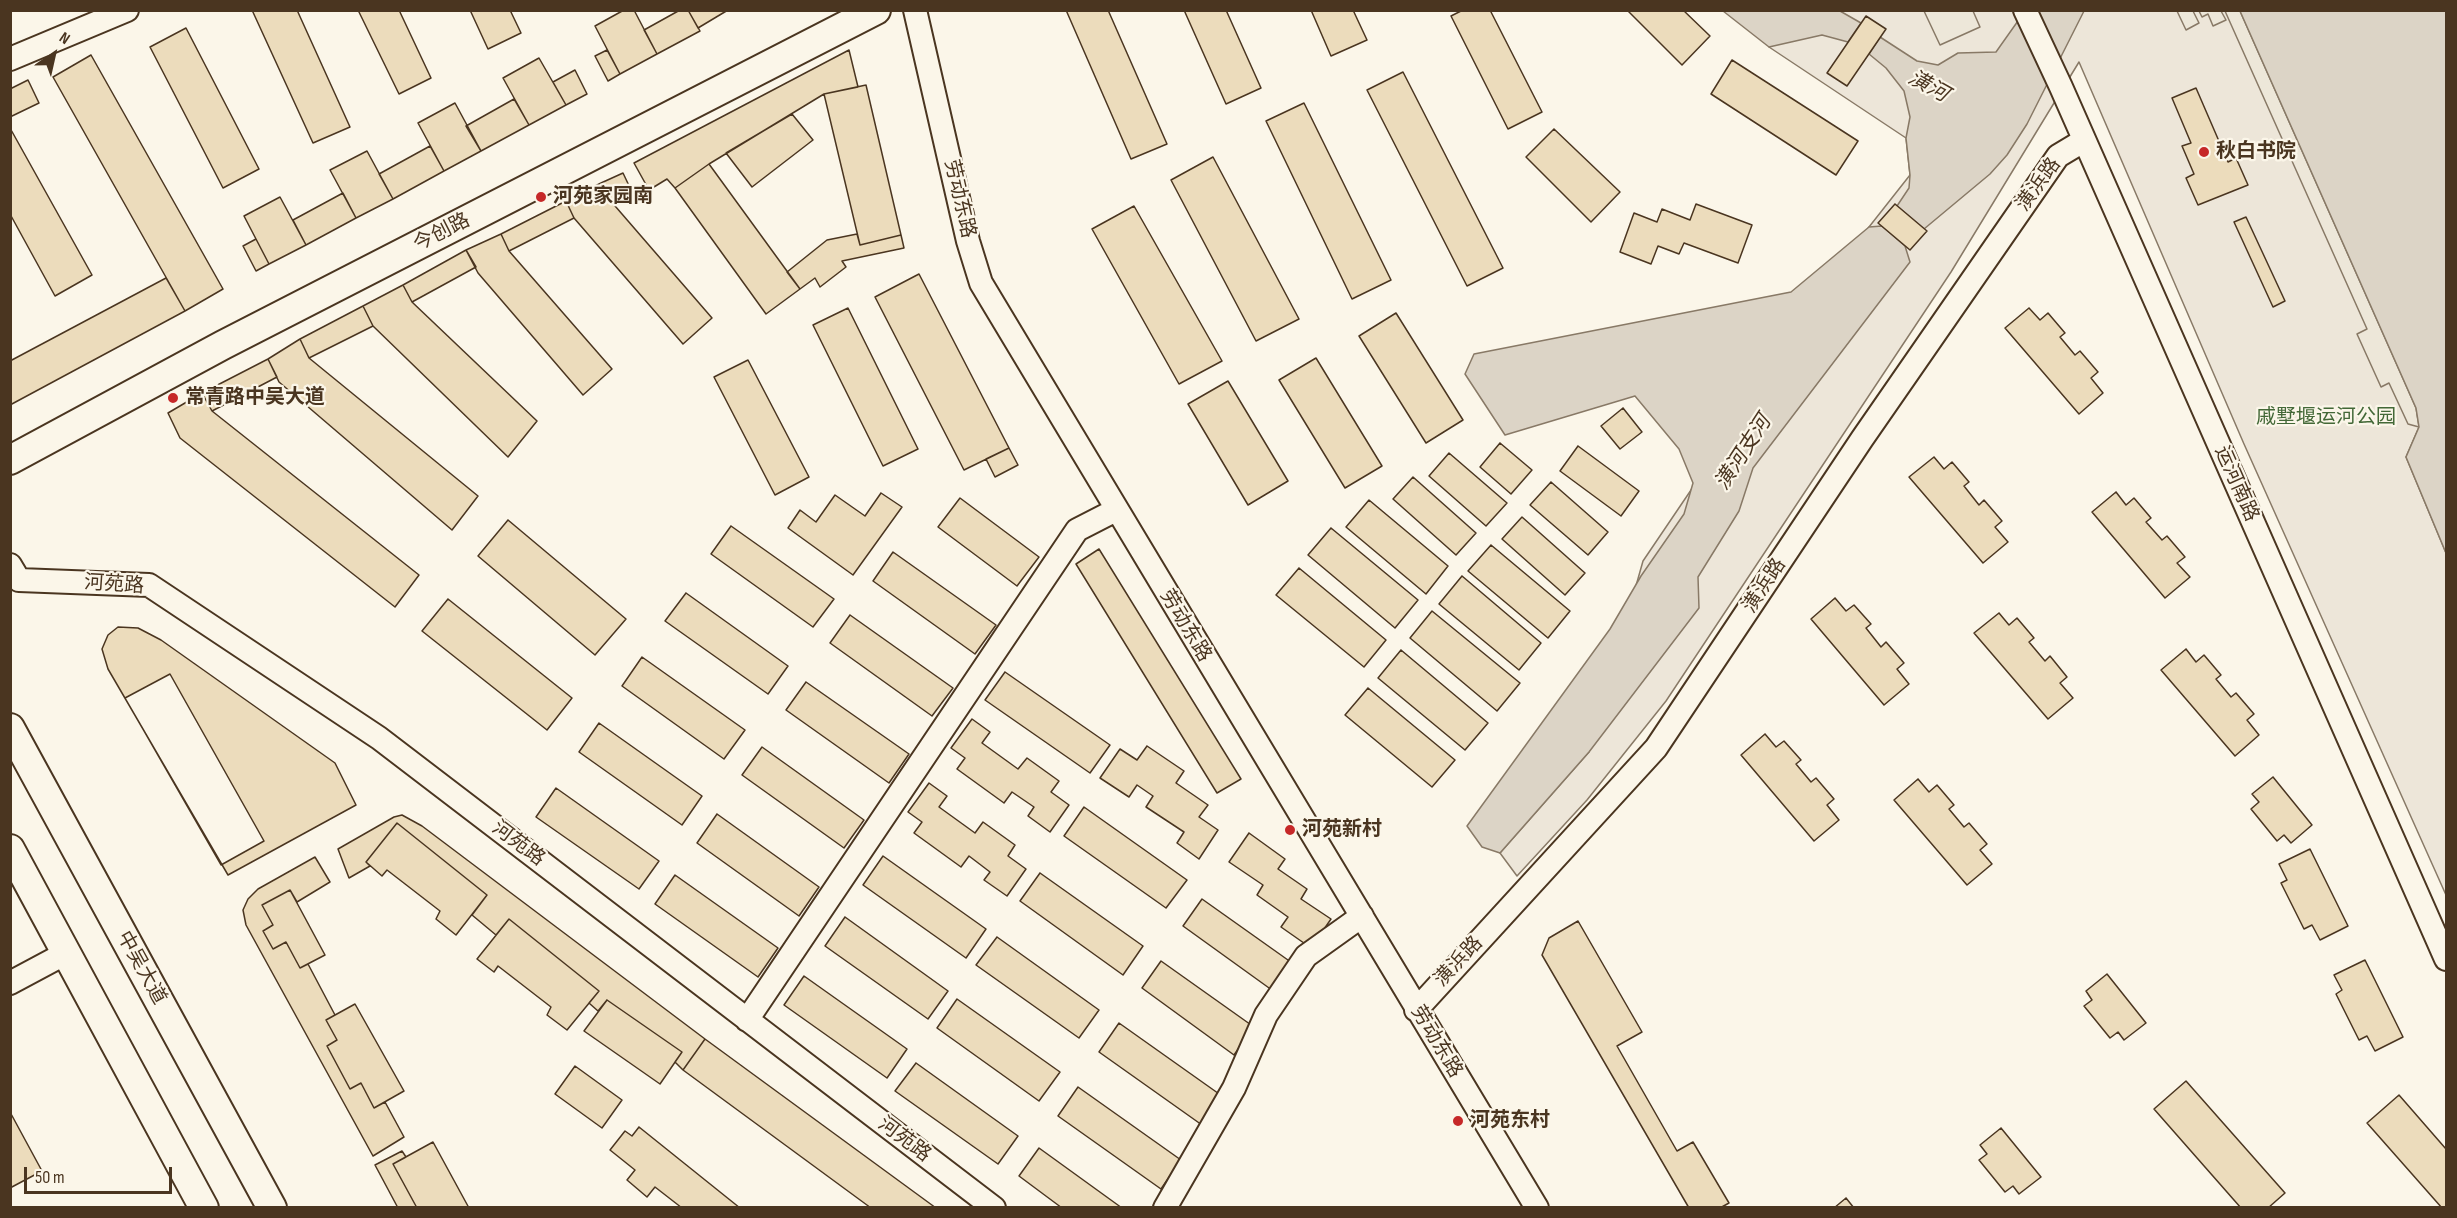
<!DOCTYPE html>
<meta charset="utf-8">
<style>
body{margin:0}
#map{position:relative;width:2457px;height:1218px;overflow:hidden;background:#fbf6e9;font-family:"Sofia Sans Condensed",sans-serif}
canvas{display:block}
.frame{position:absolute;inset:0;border:12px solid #4a3520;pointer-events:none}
.north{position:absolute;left:24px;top:24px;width:60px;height:60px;-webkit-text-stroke:4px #fbf6e9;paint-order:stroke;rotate:34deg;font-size:16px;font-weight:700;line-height:24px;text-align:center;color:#4a3520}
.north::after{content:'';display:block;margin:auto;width:21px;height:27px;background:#4a3520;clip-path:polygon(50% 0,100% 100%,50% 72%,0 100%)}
.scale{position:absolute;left:24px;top:1167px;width:148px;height:27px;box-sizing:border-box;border:3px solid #4a3520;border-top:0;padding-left:8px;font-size:18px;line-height:21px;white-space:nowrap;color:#4a3520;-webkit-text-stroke:4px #fbf6e9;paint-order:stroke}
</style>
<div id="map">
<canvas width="2457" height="1218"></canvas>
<div class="frame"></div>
<div class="north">N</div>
<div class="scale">50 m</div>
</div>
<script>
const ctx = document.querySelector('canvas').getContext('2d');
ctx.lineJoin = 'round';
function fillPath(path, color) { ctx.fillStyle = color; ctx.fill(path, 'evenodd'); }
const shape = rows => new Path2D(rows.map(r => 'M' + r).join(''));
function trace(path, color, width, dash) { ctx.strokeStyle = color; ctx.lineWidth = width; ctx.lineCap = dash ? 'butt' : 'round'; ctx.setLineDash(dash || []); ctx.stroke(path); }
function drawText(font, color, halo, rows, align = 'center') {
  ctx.font = font + ' "Sofia Sans Condensed","Noto Sans SC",sans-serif'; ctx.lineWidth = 4.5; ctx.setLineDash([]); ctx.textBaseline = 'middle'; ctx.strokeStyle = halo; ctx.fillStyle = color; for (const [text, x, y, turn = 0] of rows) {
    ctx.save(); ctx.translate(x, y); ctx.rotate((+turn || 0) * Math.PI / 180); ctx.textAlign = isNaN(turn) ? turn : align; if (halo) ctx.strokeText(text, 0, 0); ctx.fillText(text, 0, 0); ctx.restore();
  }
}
const green = shape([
 [1808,11,2240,11,2419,427,2406,457,2446,553,2446,895,2244,444,2079,62,1951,272,1666,701,1587,800,1517,876,1500,853,1589,752,1643,561,1869,227,1910,175,1906,138,1769,47,1808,11]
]);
const parking = shape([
 [1924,11,1973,11,1980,27,1940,45,1924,11],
 [2177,11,2193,11,2199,23,2186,30,2177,11],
 [2199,11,2221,11,2226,20,2213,26,2208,14,2202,17,2199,11],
 [2225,11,2240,11,2416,408,2419,427,2408,424,2389,383,2381,387,2357,334,2367,329,2225,11]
]);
const water = shape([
 [1723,11,1840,11,1861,23,1848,42,1822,35,1769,47,1723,11],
 [2025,11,2084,11,2027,124,2007,155,1990,174,1924,229,1897,206,1909,188,1910,175,1906,138,1910,117,1904,91,1886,68,1869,54,1880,37,1917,61,1938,65,1958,53,1996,52,2025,11],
 [2240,11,2446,11,2446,553,2406,457,2419,427,2416,408,2240,11],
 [1882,226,1905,246,1910,262,1753,468,1739,511,1698,577,1699,608,1589,752,1500,853,1482,847,1467,826,1610,629,1641,576,1684,514,1693,483,1679,449,1635,396,1505,435,1465,374,1474,354,1791,292,1869,227,1882,226]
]);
const building = shape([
 [252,10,297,10,350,127,313,143,252,10],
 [358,10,399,10,431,78,399,94,358,10],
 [470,10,510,10,521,33,488,49,470,10],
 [624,10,634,10,657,54,620,74,595,26,624,10],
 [680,10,688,10,700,31,657,54,644,30,680,10],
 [688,10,728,10,698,28,688,10],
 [1066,10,1108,10,1167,144,1131,159,1066,10],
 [1184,10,1226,10,1261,88,1226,104,1184,10],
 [1311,10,1353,10,1367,40,1331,56,1311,10],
 [1463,10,1490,10,1542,112,1508,129,1451,16,1463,10],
 [1627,10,1683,10,1710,36,1682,65,1627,10],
 [1866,16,1886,29,1847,86,1827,73,1866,16],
 [186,28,259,169,223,188,150,47,186,28],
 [607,50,620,74,608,81,595,56,607,50],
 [849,50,858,87,824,94,709,164,675,188,667,179,649,190,634,163,849,50],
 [91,55,223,289,185,311,53,77,91,55],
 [539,58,566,105,529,125,503,78,539,58],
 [1732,60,1858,141,1836,175,1711,94,1732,60],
 [575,70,587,94,566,105,553,82,575,70],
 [1403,72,1503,268,1467,286,1367,90,1403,72],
 [28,80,39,103,10,117,10,89,28,80],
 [866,85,901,235,860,245,824,94,866,85],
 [2196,88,2228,162,2236,158,2248,185,2198,205,2186,178,2194,174,2182,146,2191,143,2172,98,2196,88],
 [514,99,529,125,481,151,466,126,514,99],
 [455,103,481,151,444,171,418,123,455,103],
 [1304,103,1391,280,1352,299,1266,121,1304,103],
 [792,114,813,140,752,187,726,153,792,114],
 [10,128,92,275,55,296,10,214,10,128],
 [1554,129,1620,192,1591,222,1526,157,1554,129],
 [430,146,444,171,393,199,379,174,430,146],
 [367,151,393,199,356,218,330,170,367,151],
 [1213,157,1299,319,1256,341,1171,180,1213,157],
 [709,164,800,289,766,314,675,188,709,164],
 [623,173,632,192,612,202,601,183,623,173],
 [601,183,609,199,712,318,683,344,574,218,566,201,601,183],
 [343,193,356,218,306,245,293,220,343,193],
 [280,197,306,245,269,264,244,216,280,197],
 [566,201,574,218,509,251,501,234,566,201],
 [1696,204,1752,225,1738,263,1684,243,1679,254,1658,246,1651,264,1620,252,1634,213,1657,222,1662,209,1690,220,1696,204],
 [1895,204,1927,231,1910,250,1878,223,1895,204],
 [1134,206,1222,361,1179,384,1092,229,1134,206],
 [2246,217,2285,301,2273,307,2234,222,2246,217],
 [501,234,509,251,612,369,583,395,478,273,466,250,501,234],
 [857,234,860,245,901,235,904,248,842,261,846,267,820,287,815,278,800,289,787,272,827,240,857,234],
 [256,239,269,264,256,271,243,246,256,239],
 [466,250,476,267,412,302,403,285,466,250],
 [919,274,1009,448,964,470,875,297,919,274],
 [166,278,185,311,10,405,10,361,166,278],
 [403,285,412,302,537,421,508,457,373,326,363,306,403,285],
 [363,306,373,326,309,358,300,339,363,306],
 [848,308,918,449,883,466,813,325,848,308],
 [2029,308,2040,320,2048,313,2065,333,2060,337,2075,355,2080,351,2098,372,2091,378,2103,393,2079,414,2005,328,2029,308],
 [1396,313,1463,420,1426,443,1359,336,1396,313],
 [300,339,309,358,478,496,452,530,279,382,268,359,300,339],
 [1316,358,1382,466,1345,488,1279,380,1316,358],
 [268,359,277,377,212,411,202,393,268,359],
 [748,360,809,477,775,495,714,377,748,360],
 [1228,381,1288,481,1248,505,1188,404,1228,381],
 [202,393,212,411,419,575,395,607,180,438,168,413,202,393],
 [1623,408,1642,432,1620,449,1601,426,1623,408],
 [1500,443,1532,470,1511,494,1480,467,1500,443],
 [1578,446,1639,491,1621,516,1560,471,1578,446],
 [1009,448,1018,465,995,477,986,459,1009,448],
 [1449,453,1507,503,1486,526,1429,476,1449,453],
 [1934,457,1944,469,1952,462,1969,482,1964,486,1979,505,1984,500,2002,521,1995,527,2008,542,1983,563,1909,477,1934,457],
 [1413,477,1476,533,1456,555,1393,499,1413,477],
 [1551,482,1608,532,1588,555,1530,505,1551,482],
 [2116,492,2126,505,2134,498,2151,518,2146,522,2162,540,2167,536,2185,557,2177,563,2190,577,2165,598,2092,512,2116,492],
 [881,493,902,507,853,575,788,528,800,510,816,522,835,495,865,516,881,493],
 [960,498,1039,557,1017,586,938,527,960,498],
 [1369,500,1448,566,1426,594,1346,527,1369,500],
 [1522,517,1585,573,1565,595,1502,539,1522,517],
 [508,520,626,619,595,655,478,556,508,520],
 [731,526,834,599,813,627,711,554,731,526],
 [1331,528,1418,600,1395,628,1308,555,1331,528],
 [1491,545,1570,611,1548,638,1468,571,1491,545],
 [1099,549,1241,779,1217,793,1076,564,1099,549],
 [893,552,996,625,975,654,873,581,893,552],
 [1299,568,1386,640,1364,667,1276,595,1299,568],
 [1462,576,1541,643,1519,670,1439,604,1462,576],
 [686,593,788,666,768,694,665,621,686,593],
 [1835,598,1846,611,1854,605,1871,624,1866,628,1881,647,1886,642,1904,663,1897,669,1909,684,1884,705,1811,619,1835,598],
 [448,599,572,698,547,730,422,631,448,599],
 [1432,611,1520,683,1497,711,1410,638,1432,611],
 [1999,613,2009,625,2017,618,2034,638,2029,642,2045,661,2050,656,2067,677,2060,683,2073,698,2048,719,1974,633,1999,613],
 [850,615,953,688,932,716,830,643,850,615],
 [118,627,138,628,161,640,335,763,356,805,228,875,108,669,102,649,108,635,118,627],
 [2186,649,2196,662,2204,655,2221,675,2216,679,2231,697,2236,693,2254,714,2247,720,2259,735,2235,756,2161,670,2186,649],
 [1401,650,1488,723,1465,750,1378,678,1401,650],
 [642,657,745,730,724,759,622,686,642,657],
 [1005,672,1110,745,1090,773,985,700,1005,672],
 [170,674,264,841,221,865,125,698,170,674],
 [806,682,909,754,889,783,786,710,806,682],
 [1368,688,1455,760,1432,787,1345,715,1368,688],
 [972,719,990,732,982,743,1018,769,1027,758,1059,781,1051,792,1069,805,1050,832,1028,816,1034,807,1012,792,1004,803,957,769,965,758,951,748,972,719],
 [599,723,702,796,682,825,579,752,599,723],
 [1765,734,1776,747,1784,741,1801,760,1796,764,1811,782,1816,778,1834,799,1827,805,1839,820,1814,841,1741,755,1765,734],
 [1147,746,1184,771,1176,783,1208,805,1199,817,1218,830,1199,859,1177,843,1184,832,1146,807,1153,796,1137,785,1129,797,1100,778,1120,749,1137,760,1147,746],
 [762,747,864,820,844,848,742,775,762,747],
 [2273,777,2312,825,2291,843,2284,835,2277,841,2251,809,2259,802,2252,794,2273,777],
 [1918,779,1929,792,1937,785,1954,805,1949,809,1964,827,1969,823,1987,844,1980,850,1992,864,1967,885,1894,800,1918,779],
 [929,783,947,796,939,807,975,833,983,822,1015,845,1008,856,1026,869,1007,896,984,880,990,872,969,856,961,867,914,833,922,822,908,812,929,783],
 [556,788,659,861,639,889,536,817,556,788],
 [1084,807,1187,880,1166,908,1064,836,1084,807],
 [717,814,819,887,799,916,697,843,717,814],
 [402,815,422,826,705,1039,683,1070,675,1062,682,1052,607,1000,598,1011,589,1003,599,991,509,919,496,935,472,915,487,895,397,823,366,862,370,866,349,878,338,849,394,817,402,815],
 [397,823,487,895,456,935,436,919,440,911,387,870,382,876,366,862,397,823],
 [1249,833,1285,859,1278,869,1307,889,1301,899,1331,919,1311,948,1281,927,1288,917,1257,895,1263,885,1229,862,1249,833],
 [2310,849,2348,926,2320,940,2312,925,2304,929,2281,883,2287,880,2279,864,2310,849],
 [883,856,986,929,966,958,863,885,883,856],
 [315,857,330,882,297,902,290,890,262,905,273,925,263,931,273,949,286,942,300,968,308,964,335,1015,326,1020,337,1040,327,1046,350,1089,361,1083,374,1108,385,1102,404,1137,373,1156,246,925,243,910,248,899,258,889,315,857],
 [1040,873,1143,946,1123,975,1020,901,1040,873],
 [675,875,778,948,758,977,655,904,675,875],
 [290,890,325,955,300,968,286,942,273,949,263,931,273,925,262,905,290,890],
 [1202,899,1295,965,1276,993,1183,926,1202,899],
 [845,917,948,991,928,1019,825,946,845,917],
 [509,919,599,991,567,1030,547,1015,551,1007,498,966,494,972,477,959,509,919],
 [1578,921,1642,1032,1617,1046,1677,1151,1693,1142,1729,1203,1720,1208,1689,1208,1542,955,1549,938,1578,921],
 [997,937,1099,1010,1079,1038,976,965,997,937],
 [2365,960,2403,1037,2375,1051,2367,1036,2359,1040,2336,994,2342,990,2334,975,2365,960],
 [1161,961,1254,1027,1234,1055,1142,988,1161,961],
 [2107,974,2146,1023,2124,1040,2118,1032,2110,1038,2084,1006,2092,1000,2086,991,2107,974],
 [804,976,907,1049,887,1078,784,1005,804,976],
 [957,999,1060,1072,1039,1101,937,1028,957,999],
 [607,1000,682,1052,660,1084,584,1031,607,1000],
 [355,1004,404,1091,374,1108,361,1083,350,1089,327,1046,337,1040,326,1020,355,1004],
 [1119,1023,1222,1096,1202,1125,1099,1052,1119,1023],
 [705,1039,936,1208,871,1208,683,1070,705,1039],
 [916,1063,1018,1136,998,1164,895,1091,916,1063],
 [575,1066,622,1100,602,1128,555,1094,575,1066],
 [2186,1081,2285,1193,2268,1208,2241,1208,2154,1109,2186,1081],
 [1078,1087,1181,1160,1161,1189,1058,1116,1078,1087],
 [2399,1095,2446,1149,2446,1208,2442,1208,2367,1123,2399,1095],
 [10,1112,42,1171,10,1188,10,1112],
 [639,1127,740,1208,682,1208,655,1187,647,1197,627,1180,635,1170,610,1150,625,1131,632,1136,639,1127],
 [2001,1128,2041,1177,2019,1194,2013,1186,2005,1192,1979,1160,1987,1154,1980,1145,2001,1128],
 [433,1142,469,1208,417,1208,393,1164,433,1142],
 [1039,1148,1122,1208,1062,1208,1019,1176,1039,1148],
 [402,1151,406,1157,393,1164,417,1208,398,1208,375,1165,402,1151],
 [1846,1198,1854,1208,1834,1208,1846,1198]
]);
const minor = shape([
 [915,10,968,241,981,283,1537,1208],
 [2025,10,2061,87,2446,959],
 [10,59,127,10],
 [10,565,19,580,149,585,379,738,994,1208],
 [10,983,68,952],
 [1416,1010,1656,748,1862,439,2058,156,2083,141],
 [747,1020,1077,530,1116,510],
 [1165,1208,1234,1088,1266,1015,1306,956,1362,916]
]);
const major = shape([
 [10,460,223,345,876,10],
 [10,728,272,1208],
 [10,849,204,1208]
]);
const markers = [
 [2204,152,6,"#c62828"],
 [541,197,6,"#c62828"],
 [173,398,6,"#c62828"],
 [1290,830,6,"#c62828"],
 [1458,1121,6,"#c62828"]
];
const poiNames = [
 ["秋白书院",2216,152],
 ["河苑家园南",553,197],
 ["常青路中吴大道",185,398],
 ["河苑新村",1302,830],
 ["河苑东村",1470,1121]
];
const streetNames = [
 ["潢浜路",2039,185,-54],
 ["劳动东路",959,199,77],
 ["今创路",442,233,-27],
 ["运河南路",2236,484,66],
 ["河苑路",114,585,4],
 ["潢浜路",1765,586,-57],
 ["劳动东路",1185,626,59],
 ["河苑路",518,844,37],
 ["潢浜路",1459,962,-47],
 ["中吴大道",141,968,61],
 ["劳动东路",1436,1042,59],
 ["河苑路",904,1140,37]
];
const parkNames = [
 ["戚墅堰运河公园",2326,418]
];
const waterNames = [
 ["潢河",1928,87,29],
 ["潢河支河",1744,453,-57]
];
fillPath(green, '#ede6d9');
trace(green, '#887966', 1.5);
fillPath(parking, '#ede7d9');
trace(parking, '#887966', 1.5);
fillPath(water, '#dcd4c6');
trace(water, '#887966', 1.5);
fillPath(building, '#ecdcbc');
trace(building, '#4a3520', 1.5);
trace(minor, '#4a3520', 26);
trace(major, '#4a3520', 32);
trace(minor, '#fbf6e9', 22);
trace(major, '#fbf6e9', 28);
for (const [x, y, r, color] of markers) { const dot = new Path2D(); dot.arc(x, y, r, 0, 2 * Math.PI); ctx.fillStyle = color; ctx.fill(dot); trace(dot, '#fbf6e9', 2); }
drawText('bold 20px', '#4a3520', '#fbf6e9', poiNames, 'left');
drawText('20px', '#4a3520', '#fbf6e9', streetNames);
drawText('20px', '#436837', '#fbf6e9', parkNames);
drawText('italic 21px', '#4a3520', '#fbf6e9', waterNames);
</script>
